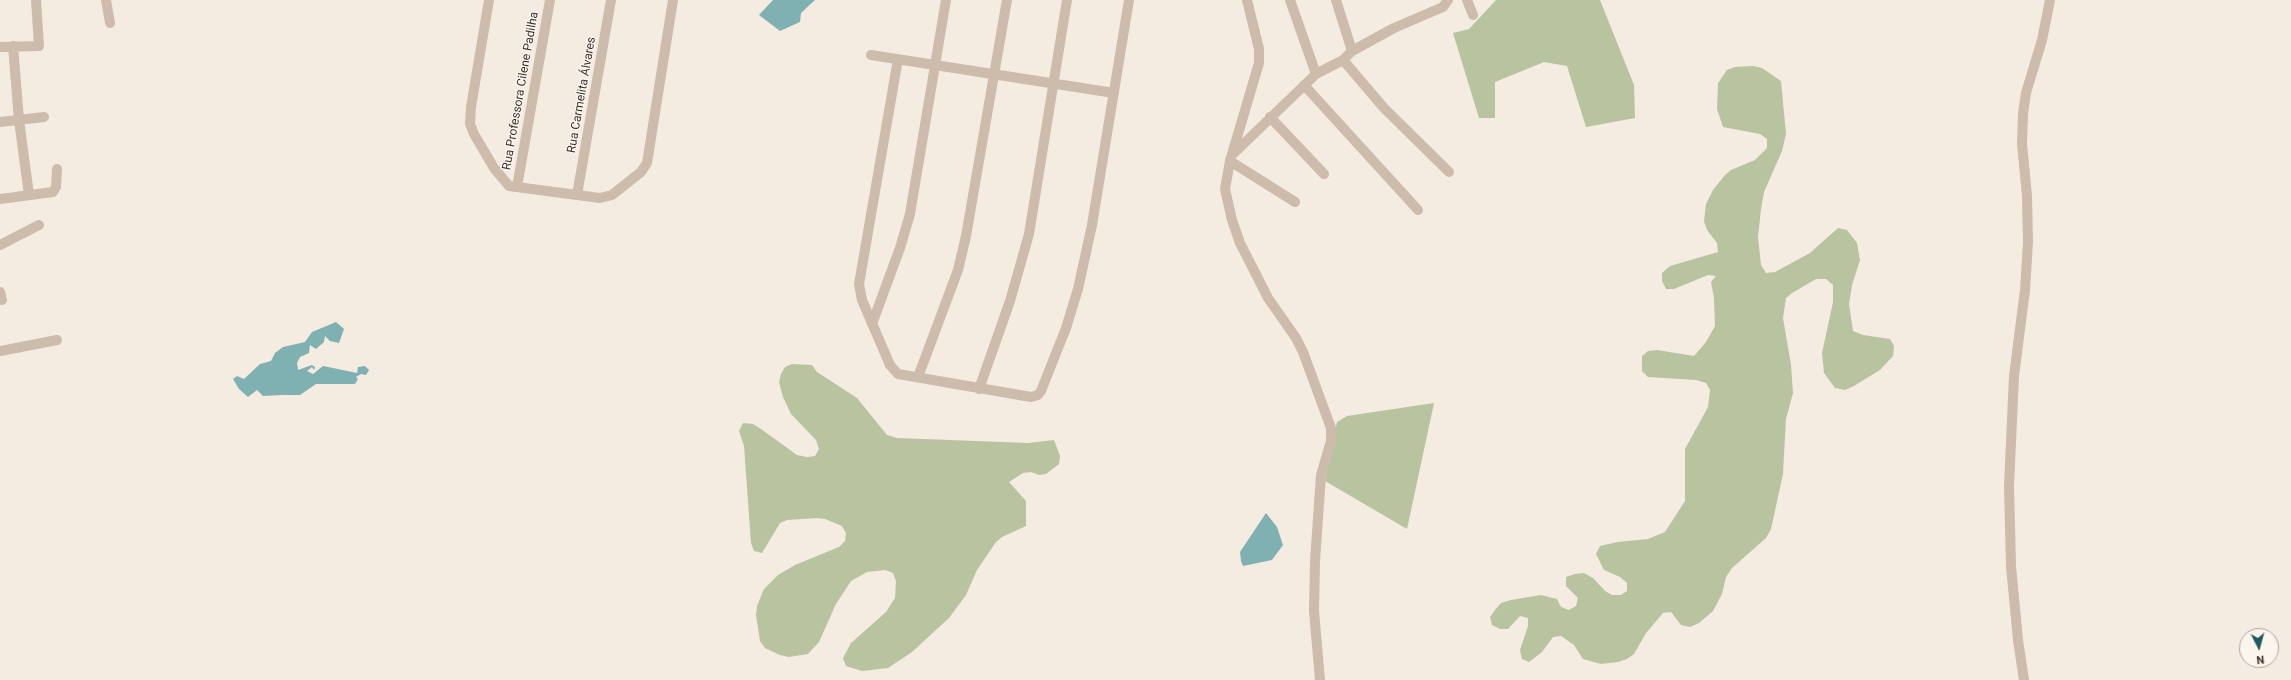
<!DOCTYPE html>
<meta charset="utf-8">
<style>
body{margin:0}
#map{position:relative;width:2291px;height:680px;overflow:hidden;background:#f4ebe1;font-family:Roboto,sans-serif}
canvas{display:block}
.north{position:absolute;left:2239px;top:628px;width:40px;height:40px;box-sizing:border-box;background:#fbf5ee;border:1px solid #aea6a0;border-radius:50%;rotate:174deg;font-size:11px;font-weight:700;line-height:16px;text-align:center;color:#3b302b}
.north::after{content:'';display:block;margin:auto;width:14px;height:18px;background:#1f5a5e;clip-path:polygon(50% 0,100% 100%,50% 72%,0 100%)}
</style>
<div id="map">
<canvas width="2291" height="680"></canvas>
<div class="north">N</div>
</div>
<script>
const ctx = document.querySelector('canvas').getContext('2d');
ctx.lineJoin = 'round';
function fillPath(path, color) { ctx.fillStyle = color; ctx.fill(path, 'evenodd'); }
const shape = rows => new Path2D(rows.map(r => 'M' + r).join(''));
function trace(path, color, width, dash) { ctx.strokeStyle = color; ctx.lineWidth = width; ctx.lineCap = dash ? 'butt' : 'round'; ctx.setLineDash(dash || []); ctx.stroke(path); }
function drawText(font, color, halo, rows, align = 'center') {
  ctx.font = font + ' Roboto,sans-serif'; ctx.lineWidth = 3; ctx.setLineDash([]); ctx.textBaseline = 'middle'; ctx.strokeStyle = halo; ctx.fillStyle = color; for (const [text, x, y, turn = 0] of rows) {
    ctx.save(); ctx.translate(x, y); ctx.rotate((+turn || 0) * Math.PI / 180); ctx.textAlign = isNaN(turn) ? turn : align; if (halo) ctx.strokeText(text, 0, 0); ctx.fillText(text, 0, 0); ctx.restore();
  }
}
const green = shape([
 [1496,0,1600,0,1634,85,1635,118,1586,127,1567,66,1544,62,1495,82,1495,118,1479,118,1453,33,1469,29],
 [1753,66,1762,68,1781,81,1786,134,1782,151,1764,192,1761,209,1758,237,1761,265,1766,273,1775,272,1810,253,1838,228,1847,230,1857,243,1860,260,1852,285,1849,304,1853,331,1863,335,1890,339,1894,346,1893,356,1880,370,1854,386,1845,390,1835,388,1824,373,1822,353,1833,302,1833,285,1826,279,1816,279,1792,293,1786,298,1783,318,1791,365,1793,393,1786,419,1783,474,1771,529,1766,538,1732,568,1726,577,1722,594,1713,611,1699,623,1690,627,1681,625,1671,612,1663,613,1646,633,1634,654,1627,659,1618,662,1601,664,1583,659,1574,645,1561,636,1553,637,1542,652,1529,662,1522,659,1520,650,1528,626,1528,618,1520,616,1508,629,1500,629,1492,625,1490,617,1495,610,1501,603,1511,600,1541,595,1557,599,1561,607,1569,610,1576,606,1578,598,1566,586,1566,577,1575,574,1584,573,1593,578,1605,591,1612,595,1621,595,1627,591,1627,583,1620,577,1604,570,1596,554,1600,546,1618,542,1648,539,1665,532,1685,501,1685,449,1708,407,1710,390,1706,383,1696,380,1648,377,1642,371,1642,356,1648,351,1657,350,1694,356,1706,342,1715,326,1714,298,1711,282,1716,276,1708,275,1674,289,1666,289,1662,281,1662,273,1670,266,1718,252,1717,243,1707,230,1704,221,1706,204,1713,190,1725,175,1731,170,1755,160,1767,148,1767,139,1760,134,1723,127,1717,109,1718,83,1727,70,1735,67],
 [792,364,812,365,817,372,857,398,887,435,897,438,1028,443,1054,440,1060,456,1059,464,1046,474,1039,475,1031,472,1023,473,1009,482,1026,501,1026,526,1002,537,996,542,977,570,966,595,949,618,912,652,888,668,862,671,846,666,843,658,851,643,886,612,895,598,896,581,893,573,885,570,867,572,851,581,836,604,819,642,808,654,789,657,780,655,765,648,760,641,756,615,757,606,764,589,778,575,795,565,839,547,845,541,846,533,842,526,825,519,817,518,787,520,780,523,762,553,754,551,751,543,744,446,739,431,743,423,753,424,761,429,797,455,807,457,815,456,819,449,816,440,791,414,783,397,779,382,781,374,785,367],
 [1434,403,1407,529,1325,481,1337,422,1347,416]
]);
const water = shape([
 [773,0,815,0,801,13,800,22,780,31,759,15],
 [336,322,344,329,339,343,330,341,325,336,324,342,316,349,310,345,309,353,300,357,297,363,298,370,312,365,315,367,314,370,312,367,307,371,313,374,323,366,357,373,358,367,365,366,369,370,366,375,361,374,356,377,358,379,355,384,316,384,300,395,282,395,263,396,257,390,248,397,239,389,233,379,237,376,244,379,260,364,271,361,275,353,283,347,305,342,312,332],
 [1266,513,1277,527,1283,545,1272,560,1243,566,1241,561,1240,552]
]);
const minor = shape([
 [106,0,110,23],
 [489,0,471,107,470,124,474,134,494,168,509,186,600,198,612,195,641,172,647,163,673,0],
 [1247,0,1259,49,1259,63,1230,161,1225,189,1232,220,1240,243,1268,298,1296,338,1303,352,1331,428,1331,441,1321,475,1315,561,1314,611,1320,680],
 [1290,0,1316,74],
 [1336,0,1352,51],
 [1467,0,1473,15],
 [13,46,19,120,29,195],
 [0,47,39,46,36,0],
 [871,55,1114,93],
 [898,59,859,284,862,300,890,365,898,374,1031,397,1038,395,1041,391,1066,328,1078,289,1092,225,1129,0],
 [1343,60,1384,108,1449,172],
 [1304,85,1418,210],
 [1270,117,1324,174],
 [0,122,44,117],
 [1233,154,1316,74,1343,60,1352,51,1394,28,1443,7,1448,0],
 [1230,161,1295,202],
 [517,187,550,0],
 [577,195,611,0],
 [0,199,53,192,56,187,57,169],
 [0,245,39,225],
 [0,292,2,300],
 [872,324,900,248,910,214,946,0],
 [0,351,57,340],
 [918,377,958,270,966,236,1007,0],
 [979,389,1010,301,1029,234,1067,0],
 [2024,680,2018,640,2011,566,2009,486,2014,376,2025,290,2028,242,2027,196,2022,144,2023,114,2026,93,2042,40,2050,0]
]);
const streetNames = [
 ["Rua Professora Cilene Padilha",521,91,-80],
 ["Rua Carmelita Álvares",582,95,-80]
];
fillPath(green, '#b8c4a0');
fillPath(water, '#7fb0b2');
trace(minor, '#cdbbac', 10);
drawText('12px', '#3b302b', '#fbf5ee', streetNames);
</script>
